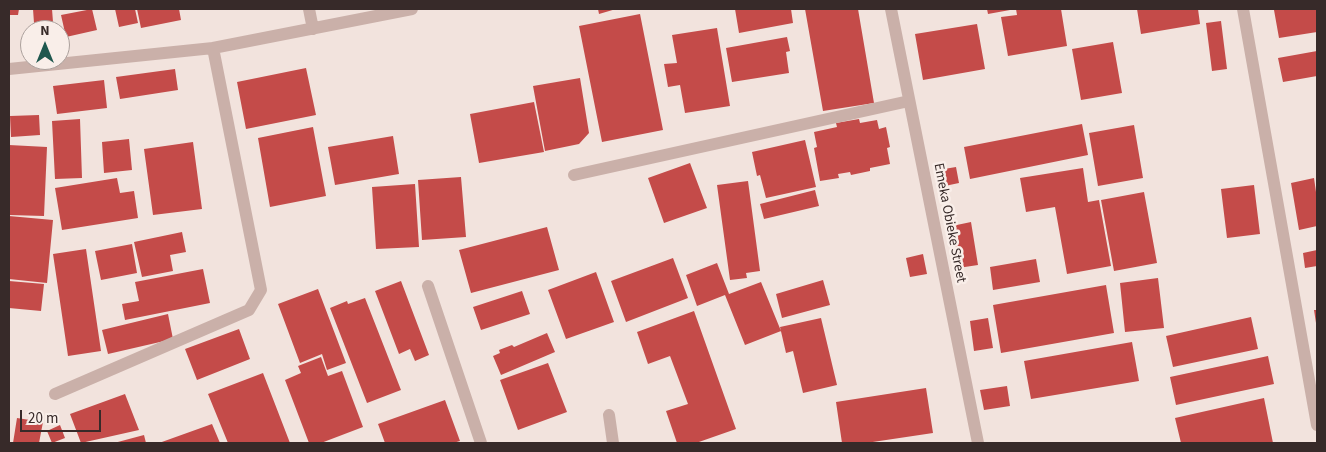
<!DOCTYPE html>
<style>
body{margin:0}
#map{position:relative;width:1326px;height:452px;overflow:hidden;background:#f2e3dd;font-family:"Source Sans 3",sans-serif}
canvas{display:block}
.frame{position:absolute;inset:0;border:10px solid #372a29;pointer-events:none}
.north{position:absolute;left:20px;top:20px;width:50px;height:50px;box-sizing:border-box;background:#f9eee9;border:1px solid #aba09c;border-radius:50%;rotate:0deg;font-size:14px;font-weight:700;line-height:20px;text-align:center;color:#372a29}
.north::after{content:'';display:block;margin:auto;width:18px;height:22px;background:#1f584f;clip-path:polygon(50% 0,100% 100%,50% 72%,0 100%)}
.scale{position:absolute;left:20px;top:410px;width:81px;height:22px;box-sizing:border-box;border:2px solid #372a29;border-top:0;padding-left:6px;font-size:15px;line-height:18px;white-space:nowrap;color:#372a29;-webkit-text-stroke:4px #f9eee9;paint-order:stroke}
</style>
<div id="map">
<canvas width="1326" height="452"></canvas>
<div class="frame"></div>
<div class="north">N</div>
<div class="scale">20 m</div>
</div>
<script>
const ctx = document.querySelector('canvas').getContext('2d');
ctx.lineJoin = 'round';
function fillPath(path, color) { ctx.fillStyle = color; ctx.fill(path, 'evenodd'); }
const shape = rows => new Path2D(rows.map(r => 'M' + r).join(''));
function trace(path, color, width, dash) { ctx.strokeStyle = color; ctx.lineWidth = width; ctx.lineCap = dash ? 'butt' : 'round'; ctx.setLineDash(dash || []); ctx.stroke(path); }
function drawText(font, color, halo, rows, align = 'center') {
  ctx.font = font + ' "Source Sans 3",sans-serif'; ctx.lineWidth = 5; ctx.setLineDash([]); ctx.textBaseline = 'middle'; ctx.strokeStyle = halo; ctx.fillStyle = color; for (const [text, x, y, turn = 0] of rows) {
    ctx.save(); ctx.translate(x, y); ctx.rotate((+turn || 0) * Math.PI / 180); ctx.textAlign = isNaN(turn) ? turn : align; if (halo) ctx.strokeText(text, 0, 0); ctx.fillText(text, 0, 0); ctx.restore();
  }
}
const building = shape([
 [9,9,19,9,18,15,9,15],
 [33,9,52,9,53,22,34,23],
 [92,9,97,30,66,37,61,15],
 [115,9,135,9,138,23,119,27],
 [137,9,179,9,181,20,141,28],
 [598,9,616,9,599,14],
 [735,9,791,9,793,23,739,33],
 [805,9,858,9,874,103,823,111],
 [987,9,1010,9,1010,10,988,14],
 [1016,9,1061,9,1067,46,1008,56,1001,17,1017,15],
 [1137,9,1198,9,1200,24,1141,34],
 [1282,9,1317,9,1317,32,1279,38,1274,10],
 [640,14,663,130,602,142,579,26],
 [1221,21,1227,69,1212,71,1206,23],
 [977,24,985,69,923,80,915,34],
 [717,28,730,106,685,113,680,85,668,87,664,64,677,63,672,35],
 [787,37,790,51,786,52,789,73,732,82,726,48],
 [1113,42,1122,93,1081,100,1072,49],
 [1317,51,1317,76,1283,82,1278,58],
 [306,68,316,115,246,129,237,82],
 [175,69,178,90,120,99,116,77],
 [580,78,589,133,579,144,545,151,533,86],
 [104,80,107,108,57,114,53,86],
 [534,102,544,152,479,163,470,114],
 [39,115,40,135,11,137,10,116],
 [80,119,82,178,55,179,52,121],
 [859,119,860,123,877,120,879,129,886,127,890,147,887,148,890,164,870,168,870,171,851,175,850,172,838,174,839,178,820,181,814,148,817,147,814,132,837,127,836,123],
 [1082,124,1088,155,970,179,964,147],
 [1134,125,1143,178,1098,186,1089,133],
 [313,127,326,196,270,207,258,138],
 [393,136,399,174,335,185,328,147],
 [129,139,132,170,104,173,102,142],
 [805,140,816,187,766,198,760,175,757,176,752,152],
 [193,142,202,209,153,215,144,149],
 [9,145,47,147,44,216,9,215],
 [690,163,707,208,664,223,648,178],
 [956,167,959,183,940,187,938,170],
 [1083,168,1088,202,1099,200,1111,266,1067,274,1055,207,1026,212,1020,178],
 [461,177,466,237,422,240,418,180],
 [117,178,120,193,134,191,138,218,62,230,55,188],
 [1314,178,1317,199,1317,226,1299,230,1291,183],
 [748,181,760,271,746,273,747,278,730,280,717,185],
 [415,184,419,247,376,249,372,187],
 [1254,185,1260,234,1227,238,1221,189],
 [815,190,819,206,764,219,760,204],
 [1144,192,1157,263,1114,271,1101,200],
 [9,216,53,220,47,283,9,279],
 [971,222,978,265,958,268,952,226],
 [547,227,559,270,471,293,459,250],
 [182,232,186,252,170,255,173,271,142,277,134,242],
 [132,244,137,273,101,280,95,251],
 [86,249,101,351,68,356,53,254],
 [1317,250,1317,266,1305,268,1303,253],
 [923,254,927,274,910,277,906,258],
 [673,258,688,298,626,322,611,281],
 [1036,259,1040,282,993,290,990,267],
 [717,263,729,294,761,282,781,331,745,345,725,295,697,306,686,275],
 [203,269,210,303,125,320,122,304,139,301,135,282],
 [596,272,614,322,566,339,548,290],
 [1158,278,1164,328,1125,332,1120,283],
 [823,280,830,305,782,318,776,294],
 [9,281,44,284,41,311,9,308],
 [401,281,429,355,415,361,410,349,399,354,375,291],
 [1106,285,1114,333,1001,353,993,305],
 [318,289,346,363,327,370,322,354,300,363,278,304],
 [522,291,530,314,481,330,473,307],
 [365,298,401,390,367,403,330,308,347,301,348,304],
 [1314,310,1317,310,1317,323,1316,323],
 [694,311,736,429,696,443,677,443,666,411,688,404,670,356,648,364,637,332],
 [168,314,173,339,108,354,102,330],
 [1251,317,1258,349,1173,367,1166,336],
 [821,318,837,385,803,393,793,351,786,353,780,327],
 [988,318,993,348,974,351,970,321],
 [239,329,250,359,197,380,185,349],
 [547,333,555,352,501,375,493,356,500,353,499,350,512,345,514,347],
 [1132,342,1139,381,1031,399,1024,361],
 [1268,356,1274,384,1176,405,1170,377],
 [321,357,328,376,342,371,363,427,321,443,309,443,285,380,301,373,298,366],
 [548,363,567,412,518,430,500,380],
 [263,373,290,443,228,443,208,394],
 [1007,386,1010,406,984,410,980,390],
 [926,388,933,433,866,443,842,443,836,402],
 [125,394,139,430,81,443,70,414],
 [1264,398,1273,443,1181,443,1175,418],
 [445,400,460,441,453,443,385,443,378,424],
 [17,418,43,422,39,443,13,443],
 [212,424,220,443,159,443],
 [60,425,65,438,52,443,47,431],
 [144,435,146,443,114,443]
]);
const minor = shape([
 [309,9,313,29],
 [891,9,978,443],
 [1243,9,1317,425],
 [9,69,213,48,412,9],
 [574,175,909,101],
 [428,286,481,443],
 [55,394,249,310,261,290,213,48],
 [609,415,613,443]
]);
const streetNames = [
 ["Emeka Obieke Street",949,223,79]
];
fillPath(building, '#c44b49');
trace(minor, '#cab0a9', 12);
drawText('14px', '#372a29', '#f9eee9', streetNames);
</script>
